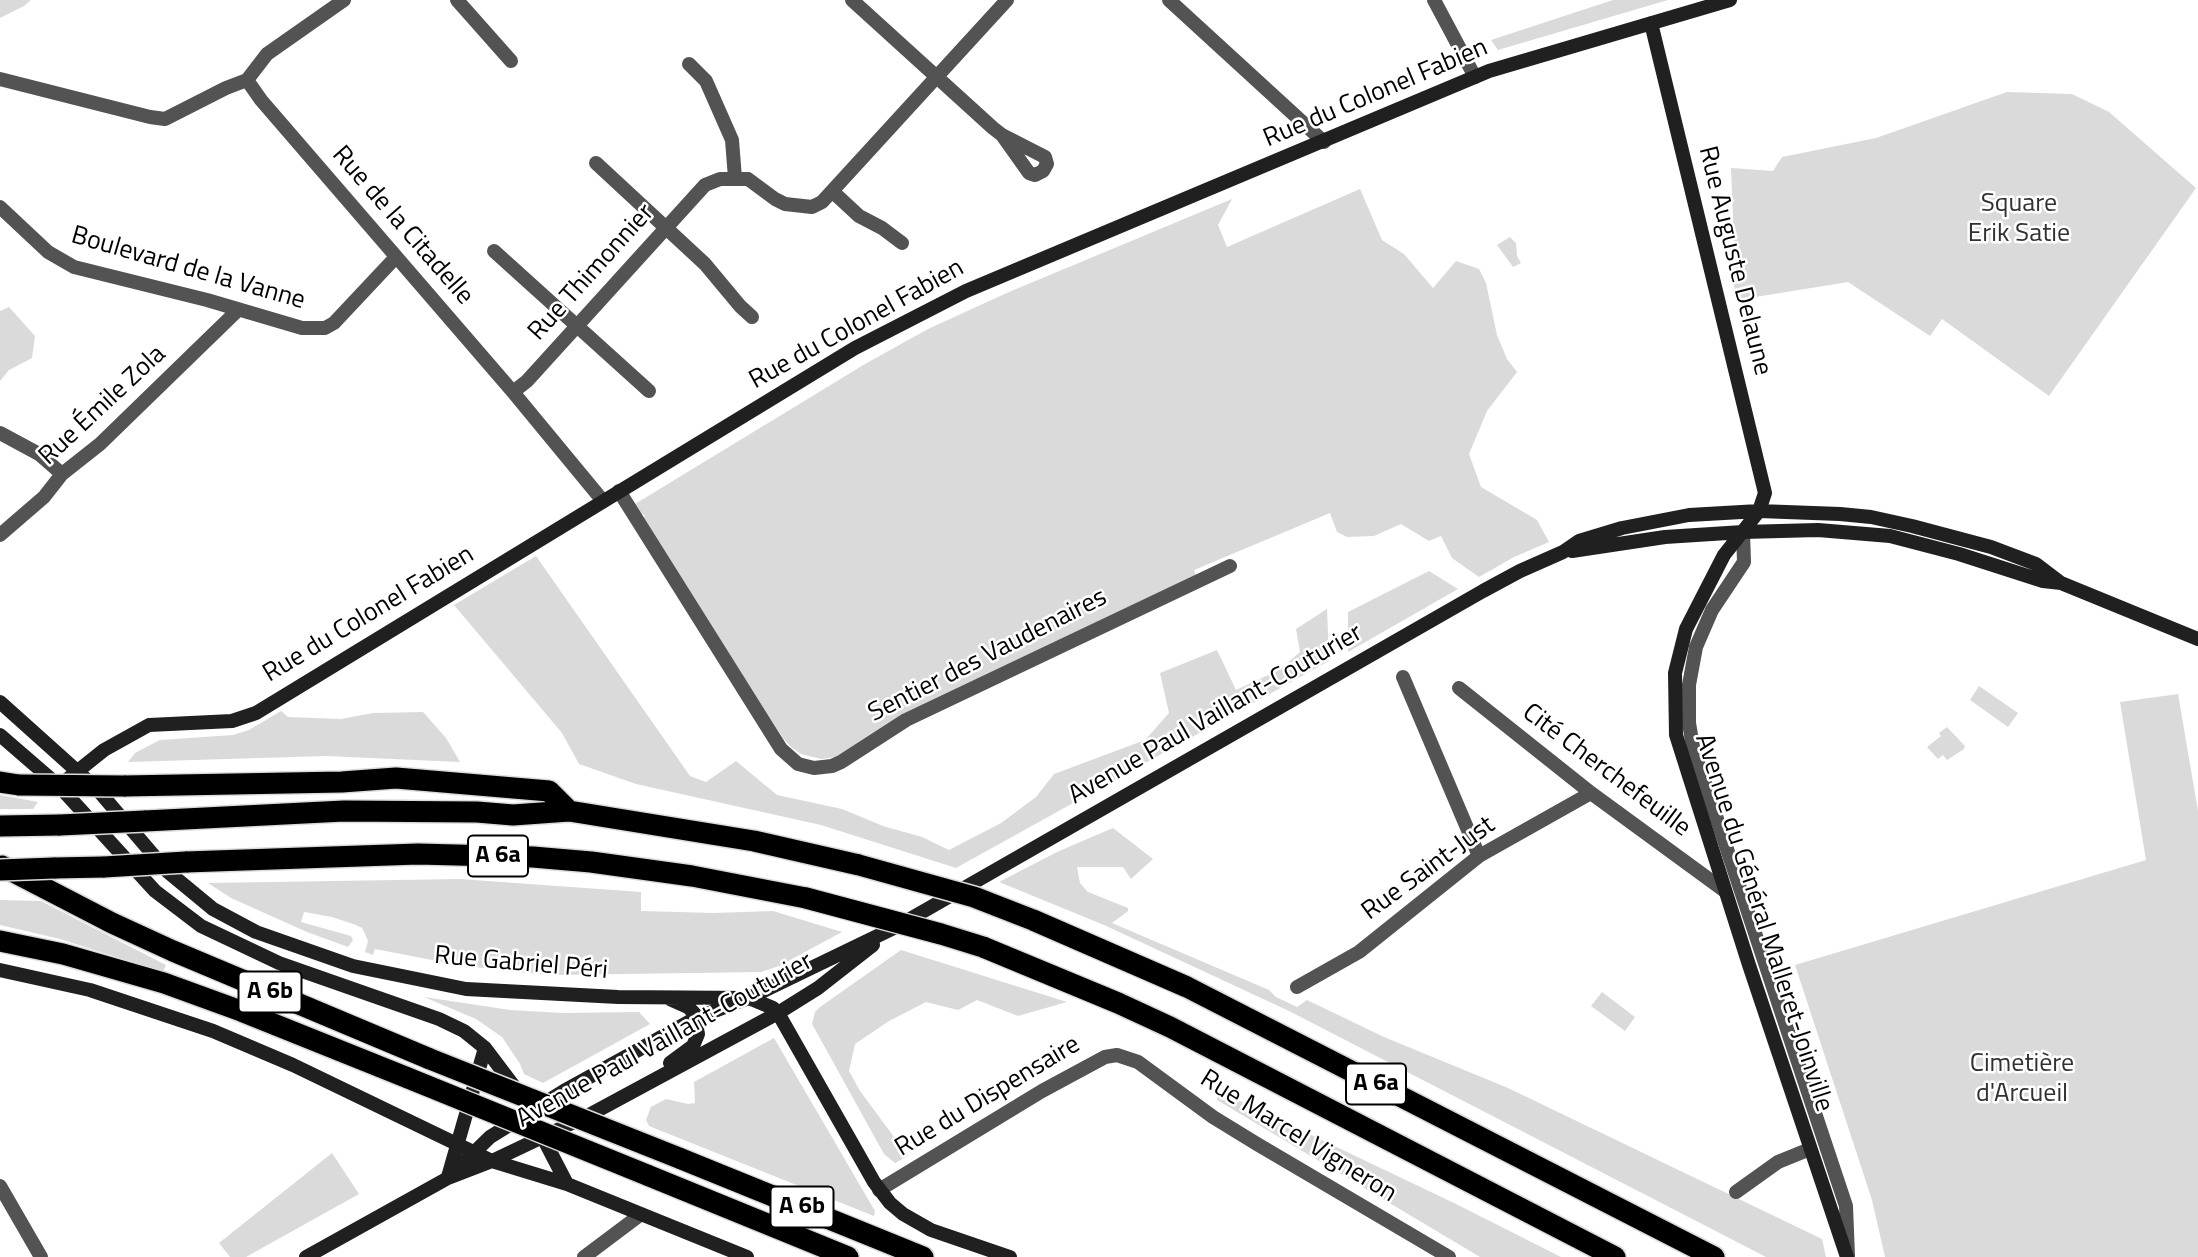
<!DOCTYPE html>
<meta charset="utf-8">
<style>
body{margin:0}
canvas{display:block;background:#fff}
</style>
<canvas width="2198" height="1257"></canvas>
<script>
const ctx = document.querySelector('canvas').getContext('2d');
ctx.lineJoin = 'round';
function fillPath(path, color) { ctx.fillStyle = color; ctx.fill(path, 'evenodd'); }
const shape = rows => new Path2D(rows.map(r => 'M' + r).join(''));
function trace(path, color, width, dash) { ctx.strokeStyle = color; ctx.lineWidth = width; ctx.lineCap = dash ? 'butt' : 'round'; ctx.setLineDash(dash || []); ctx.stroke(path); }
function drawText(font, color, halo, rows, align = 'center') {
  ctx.font = font + ' "Titillium Web",sans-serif'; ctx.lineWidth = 5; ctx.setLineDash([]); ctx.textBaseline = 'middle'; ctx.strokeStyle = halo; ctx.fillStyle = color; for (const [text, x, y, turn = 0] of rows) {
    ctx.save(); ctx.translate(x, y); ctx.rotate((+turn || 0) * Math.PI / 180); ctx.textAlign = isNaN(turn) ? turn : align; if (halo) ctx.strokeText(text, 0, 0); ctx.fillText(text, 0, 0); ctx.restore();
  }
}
const green = shape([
 [0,0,31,0,24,6,0,18],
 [1613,0,1668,0,1498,50,1491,40],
 [2007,92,2072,94,2109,112,2196,188,2049,396,1942,319,1930,336,1848,282,1737,300,1727,251,1729,246,1734,244,1731,168,1773,171,1782,157,1876,138],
 [1360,189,1382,240,1404,254,1433,288,1456,261,1479,269,1486,283,1497,335,1507,359,1517,372,1487,411,1469,454,1481,487,1537,520,1549,542,1514,557,1479,577,1452,558,1441,536,1429,541,1401,524,1374,536,1347,537,1337,532,1330,513,1194,570,1196,576,836,757,821,759,801,754,791,747,783,738,642,519,645,516,643,514,640,516,635,504,865,364,928,329,1009,292,1232,199,1218,225,1227,247],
 [1510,237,1516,243,1517,256,1521,263,1513,267,1497,245],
 [9,307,35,336,32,358,9,370,0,381,0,311],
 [536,556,690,776,706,782,736,761,777,795,842,809,883,826,922,837,949,850,1001,823,1036,797,1054,774,1145,740,1169,713,1160,673,1217,650,1236,690,1279,670,1300,652,1296,629,1327,609,1329,661,956,868,821,825,636,784,579,764,562,733,454,605],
 [1429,571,1458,589,1348,652,1348,612],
 [1979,686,2018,713,2008,727,1970,700],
 [2178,694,2198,811,2198,1257,1885,1257,1872,1200,1795,965,2146,860,2120,702],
 [281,711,288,717,341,719,373,713,423,712,446,738,460,762,326,756,128,762,135,753,160,740,233,735,249,730],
 [1947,727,1965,746,1964,749,1947,760,1943,755,1938,759,1927,747,1941,736,1939,733],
 [0,795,38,802,33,809,0,809],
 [1113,828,1153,859,1131,879,1123,867,1077,867,1080,883,1088,892,1128,908,1128,911,1112,923,1269,990,1276,997,1297,1007,1307,1000,1384,1037,1508,1088,1822,1239,1826,1257,1766,1257,1289,1011,1104,925,999,882,1057,852],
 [460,879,641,892,641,911,714,913,773,911,842,932,779,966,761,972,555,975,517,972,458,965,375,949,373,955,365,952,368,941,365,934,362,928,356,925,332,917,304,912,301,922,351,936,353,940,348,947,307,932,231,898,208,883],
 [0,900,41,901,166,965,163,972,60,939,0,925],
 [901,950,1067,1002,1018,1016,977,1000,958,1010,926,1002,889,1021,855,1044,849,1071,860,1091,908,1156,895,1163,884,1154,812,1024,815,1012,820,1007],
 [1602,992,1635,1017,1625,1031,1591,1006],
 [424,997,510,1010,563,1013,639,1012,650,1024,543,1083,524,1074,520,1064,502,1037,476,1019],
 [774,1038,875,1211,874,1216,649,1126,646,1120,651,1107,666,1099,688,1104,695,1103,694,1082],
 [1217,1090,1454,1203,1561,1257,1480,1257,1217,1100],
 [332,1153,359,1194,246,1257,230,1257,219,1243]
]);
const street = shape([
 [457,0,511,61],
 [852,0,993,128,1002,135,1045,157,1047,164,1043,171,1035,175,1029,173,1002,135],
 [1169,0,1324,142],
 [1434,0,1475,77],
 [689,64,706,81,732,140,735,178],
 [0,79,150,117,165,119,226,88,247,80],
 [247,80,261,100,513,392,603,501],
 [247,80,267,54,344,0],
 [596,163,705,264,740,306,752,317],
 [832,191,859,216,882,228,902,243],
 [0,207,48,252,74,267,207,300,302,328,325,328,334,323,396,257],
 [494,251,649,391],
 [513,392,527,381,705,185,720,179,748,179,775,199,785,204,812,207,822,202,1007,0],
 [0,433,39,454,62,474],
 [619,491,781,749,798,764,814,768,832,766,841,762,906,720,1230,566],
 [1743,532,1744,562,1712,610,1696,647,1689,685,1689,723,1693,747,1846,1206,1848,1256],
 [0,535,44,497,62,474,100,444,238,310],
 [1403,677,1479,856],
 [1459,688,1591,793,1725,891],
 [1297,987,1359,952,1479,856,1591,793],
 [0,1186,41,1257],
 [879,1190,1042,1091,1105,1057,1117,1055,1138,1062,1213,1117,1257,1144,1449,1257],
 [1736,1192,1778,1162,1810,1149],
 [584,1257,640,1215]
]);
const secondary = shape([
 [1651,23,1765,493,1759,511,1724,555,1686,629,1675,673,1676,735,1749,965,1847,1257],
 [1572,551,1665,537,1743,532,1818,530,1890,536,1959,554,2043,581,2061,583,2198,639],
 [0,702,97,789,167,871,213,909,256,932,353,966,466,989,618,997,749,998,773,1008,778,1013,874,1182,890,1203,903,1214,931,1230,1010,1257],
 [0,735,59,786,155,891,201,926,279,963,439,1019,464,1031,485,1048,519,1093],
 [59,786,104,750,149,725,232,721,256,713,855,348,966,291,1489,71,1730,0],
 [0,970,90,990,213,1031,293,1065,492,1161,567,1184,747,1257],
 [670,1063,693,1046,698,1034,694,1013,688,1007,670,999],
 [539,1130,567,1184],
 [448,1177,485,1048],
 [448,1178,490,1137,564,1091,696,1018,749,998,896,927,1483,591,1520,571,1563,552,1579,541,1622,528,1689,515,1759,511,1840,514,1871,517,1912,526,1991,547,2036,564,2061,583],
 [306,1257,448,1178,492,1161,591,1114,778,1013,818,988,873,945]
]);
const highway = shape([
 [0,782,19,785],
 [124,786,342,782,396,778,549,791,569,811],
 [145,821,344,811,477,812,513,815,569,811,754,841,859,865],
 [0,826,60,825],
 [186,862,418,854,533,857,591,862,692,876,806,898],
 [2,866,112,923,173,951,430,1059],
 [54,868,104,867],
 [1033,920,1187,987,1714,1257],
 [0,941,63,954,164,983,241,1011,408,1078],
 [983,947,1118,1003,1170,1027,1615,1257],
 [679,1158,923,1257],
 [647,1175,848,1257]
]);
const highwayBridge = shape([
 [19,785,124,786],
 [60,825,145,821],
 [859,865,974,897,1033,920],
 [104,867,186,862],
 [0,870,54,868],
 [806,898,941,934,983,947],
 [430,1059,679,1158],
 [408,1078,647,1175]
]);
const shields = [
 [498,856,60],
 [270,992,63],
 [1376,1084,60],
 [802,1207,63]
];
const shieldNames = [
 ["A 6a",498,856],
 ["A 6b",270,992],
 ["A 6a",1376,1084],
 ["A 6b",802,1207]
];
const streetNames = [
 ["Rue du Colonel Fabien",1376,94,-23],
 ["Rue de la Citadelle",402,226,49],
 ["Rue Auguste Delaune",1734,261,76],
 ["Boulevard de la Vanne",188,269,16],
 ["Rue Thimonnier",592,273,-48],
 ["Rue du Colonel Fabien",857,325,-29],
 ["Rue Émile Zola",103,406,-43],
 ["Rue du Colonel Fabien",369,615,-31],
 ["Sentier des Vaudenaires",988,656,-27],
 ["Avenue Paul Vaillant-Couturier",1216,715,-30],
 ["Cité Cherchefeuille",1606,771,37],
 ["Rue Saint-Just",1429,869,-36],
 ["Avenue du Général Malleret-Joinville",1763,923,72],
 ["Rue Gabriel Péri",521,964,5],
 ["Avenue Paul Vaillant-Couturier",665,1041,-29],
 ["Rue du Dispensaire",988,1097,-31],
 ["Rue Marcel Vigneron",1298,1137,32]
];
const parkNames = [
 ["Square",2019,205],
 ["Erik Satie",2019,235],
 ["Cimetière",2022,1065],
 ["d'Arcueil",2022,1095]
];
fillPath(green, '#dadada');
trace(highway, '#dbdbdb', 24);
trace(street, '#535353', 14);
trace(secondary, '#202020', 14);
trace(highway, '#000', 21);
trace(highwayBridge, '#dbdbdb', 24, []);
trace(highwayBridge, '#000', 21);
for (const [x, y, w] of shields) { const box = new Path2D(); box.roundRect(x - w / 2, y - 20.5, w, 41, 5); ctx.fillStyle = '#fff'; ctx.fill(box); trace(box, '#000', 2); }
drawText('bold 24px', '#000', null, shieldNames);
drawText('26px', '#000', '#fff', streetNames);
drawText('26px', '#313131', '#fff', parkNames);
</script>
